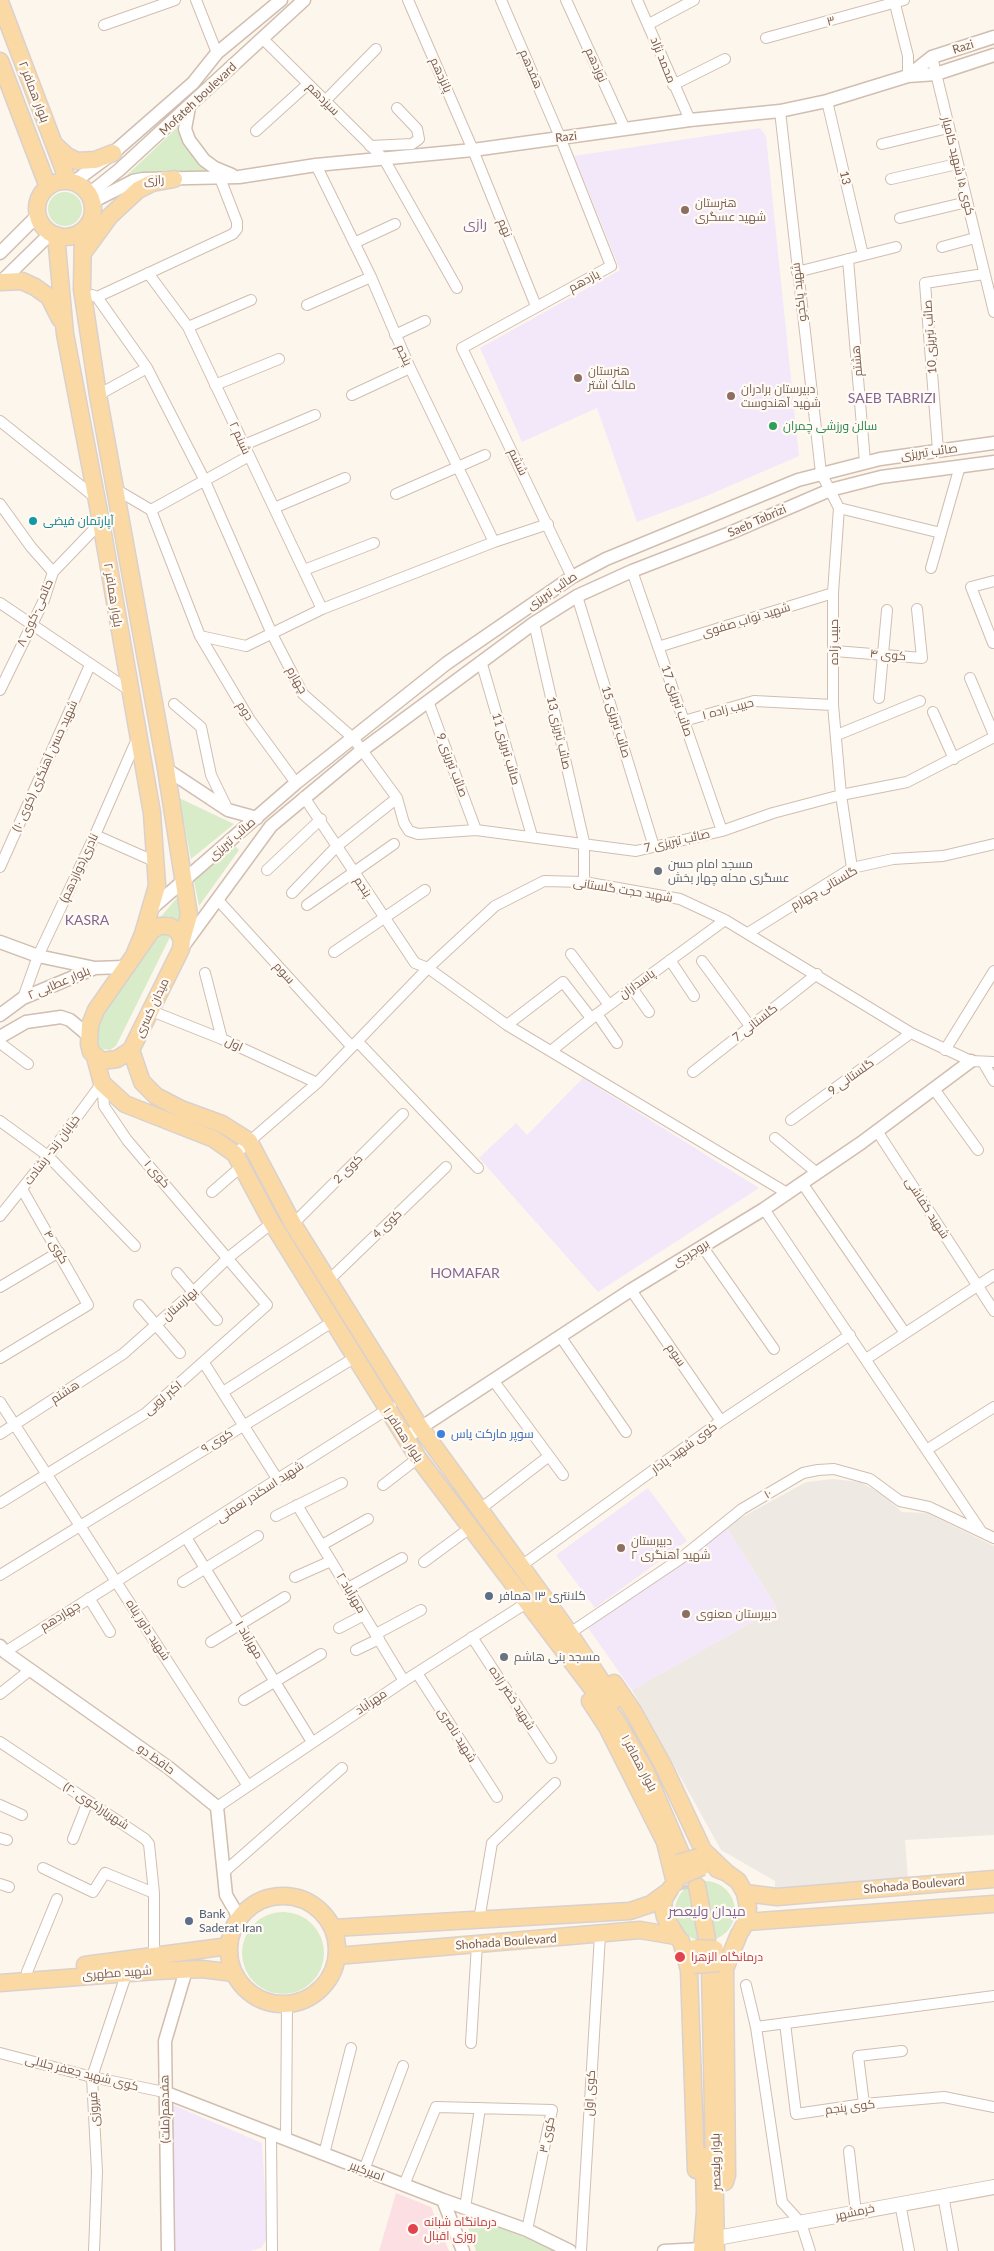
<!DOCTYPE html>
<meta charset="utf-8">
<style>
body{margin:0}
canvas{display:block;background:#fdf6ec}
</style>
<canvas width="994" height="2251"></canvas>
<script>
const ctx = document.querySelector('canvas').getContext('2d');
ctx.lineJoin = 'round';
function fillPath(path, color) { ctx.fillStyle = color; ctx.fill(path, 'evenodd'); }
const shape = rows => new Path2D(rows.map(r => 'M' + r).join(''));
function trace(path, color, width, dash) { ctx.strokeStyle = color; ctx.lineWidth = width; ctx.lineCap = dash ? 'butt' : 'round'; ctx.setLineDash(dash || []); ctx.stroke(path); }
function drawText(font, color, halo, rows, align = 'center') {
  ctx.font = font + ' Lato,Cairo,sans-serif'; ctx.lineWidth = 4.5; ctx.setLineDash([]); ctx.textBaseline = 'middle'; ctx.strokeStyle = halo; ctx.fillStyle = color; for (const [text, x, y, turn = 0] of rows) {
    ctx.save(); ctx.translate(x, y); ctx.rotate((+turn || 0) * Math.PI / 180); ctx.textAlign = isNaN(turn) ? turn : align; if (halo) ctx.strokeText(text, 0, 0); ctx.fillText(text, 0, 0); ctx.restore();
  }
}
const industrial = shape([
 [833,1479,860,1482,883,1495,902,1512,927,1513,994,1546,994,1835,905,1840,908,1878,775,1889,775,1881,721,1850,632,1690,777,1608,726,1526,806,1482]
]);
const education = shape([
 [760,128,766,136,799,456,704,497,637,522,597,408,522,442,480,348,620,270,574,156],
 [583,1078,759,1188,598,1292,479,1158,516,1123,527,1135],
 [648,1488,687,1541,595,1608,556,1555],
 [726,1526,777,1608,632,1690,588,1628],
 [173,2105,262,2143,268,2237,261,2248,250,2251,172,2251]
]);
const medical = shape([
 [396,2193,431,2207,449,2251,379,2251]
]);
const green = shape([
 [179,126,216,175,127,175],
 '48 209a17 17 0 1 1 34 0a17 17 0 1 1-34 0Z',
 [179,798,234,824,191,859],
 [234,845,239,850,199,906,194,881],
 [176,899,182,900,182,922,169,916,158,920],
 [164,930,171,935,116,1046,110,1050,102,1049,97,1045,96,1025,120,988],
 '675 1911a30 30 0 1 1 60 0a30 30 0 1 1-60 0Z',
 '242 1953a41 41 0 1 1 82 0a41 41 0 1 1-82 0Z',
 [464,2214,561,2251,476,2251]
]);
const primaryTunnel = shape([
 [682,1861,687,1889]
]);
const minor = shape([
 [196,0,217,53],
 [408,0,473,150,536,306],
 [501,0,560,137,611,266,462,348,572,577],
 [566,0,625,129],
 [637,0,690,120],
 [894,0,908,56,908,76],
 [649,24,694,0],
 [104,25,175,0],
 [766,38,904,0],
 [263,39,384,159,457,288],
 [932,57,994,312],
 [673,85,725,59],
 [325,101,376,49],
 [827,101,863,255],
 [780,111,821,473,839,508,833,593,833,705,841,795,852,868],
 [256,131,308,84],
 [882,144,948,128],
 [370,146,412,144,419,139,417,129,397,108],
 [316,165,371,277,410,368,494,542],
 [891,179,957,164],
 [900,218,967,202],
 [354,243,395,224],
 [942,247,975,238],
 [848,259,865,462],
 [797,272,896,247],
 [148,273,188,327,322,609],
 [92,295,97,297,233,234,237,229,237,222,220,178],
 [97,297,147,368,204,479,272,634,303,694,353,738,397,798,404,823,409,831,418,834,476,830,636,851,722,831,773,813,841,795,907,782,994,737],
 [307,305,371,277],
 [188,327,251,300],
 [395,335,425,321],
 [215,385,279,359],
 [98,395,147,368],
 [352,395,410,368],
 [0,421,96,498],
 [244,445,315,415],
 [938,450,925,283,984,274],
 [117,490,151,510,200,636,250,720,296,783],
 [396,494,485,455],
 [0,504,31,547,53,572],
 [274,508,345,478],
 [839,508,941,533],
 [151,510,249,456],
 [931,568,960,466],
 [304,570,374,543],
 [632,571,722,831],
 [577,596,654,847],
 [0,603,129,690],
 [534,623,584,842,584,882],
 [200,636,246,646,322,609,494,542,548,524],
 [993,643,971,587,994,581],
 [658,647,833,593],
 [835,651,922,658,917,609],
 [481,661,532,836],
 [970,678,994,735],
 [0,690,44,600,53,572,101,522],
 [879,698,887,610],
 [428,701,476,830],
 [174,704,201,727,211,775,228,810],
 [933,712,954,759],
 [684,721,754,701,833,705],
 [837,735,920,701],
 [304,797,415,963,428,968,507,1025,787,1193],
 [95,835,156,862],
 [0,867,90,665],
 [267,870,321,819],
 [292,893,337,846,397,798],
 [217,899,352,1047],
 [307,905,394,844],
 [748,933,852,868,893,859,943,856,994,844],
 [334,952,425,890],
 [571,954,609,1005],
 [670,960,694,996],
 [702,961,750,1026],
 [205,973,222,1039],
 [632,988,649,1012],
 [23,998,38,956,95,835,137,739],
 [149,1010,222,1039,317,1083],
 [597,1014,617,1043],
 [507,1025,563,982,591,1018],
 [358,1042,478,1168],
 [0,1043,28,1064],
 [945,1050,994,971],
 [551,1051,597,1014,725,920],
 [983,1062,994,1081],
 [693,1072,817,974],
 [934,1089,978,1150],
 [791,1120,911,1033],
 [0,1121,48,1156,135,1246],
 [877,1131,994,1311],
 [775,1138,817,1173],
 [235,1154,317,1083,428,968,495,906,544,881,584,882,680,899,725,920,911,1033,971,1061,994,1062],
 [802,1183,905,1333],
 [212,1192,243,1165],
 [764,1209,981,1531],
 [0,1216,48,1156,102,1083],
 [293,1224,403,1114],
 [702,1246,774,1349],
 [177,1273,217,1320],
 [328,1281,446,1167],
 [0,1287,59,1252],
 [631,1290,721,1421],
 [139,1305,180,1353],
 [560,1336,626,1432],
 [0,1358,88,1305,22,1189],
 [866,1359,994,1275],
 [204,1363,278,1480],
 [493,1380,563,1475],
 [223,1392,332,1322],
 [0,1402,248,1786],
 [0,1434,123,1354,193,1292,229,1257,272,1223],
 [928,1449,994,1407],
 [383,1485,418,1458],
 [0,1503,146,1413,267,1305,127,1140,104,1106,102,1084],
 [297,1505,404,1681],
 [479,1510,549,1456],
 [276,1516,342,1483],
 [187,1539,312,1742],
 [322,1545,368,1519],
 [424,1562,470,1528],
 [521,1566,721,1421,850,1335],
 [0,1575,354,1358],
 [295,1577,331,1561],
 [183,1582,258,1536],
 [348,1588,402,1558],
 [89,1598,110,1632],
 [339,1628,364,1615],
 [576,1629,680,1559,742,1509,803,1473,818,1470,834,1469,870,1479,900,1501,929,1507,994,1538],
 [376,1634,421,1610],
 [472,1637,551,1758],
 [211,1642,285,1597],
 [356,1650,379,1639],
 [5,1652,391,1407],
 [417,1673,497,1797],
 [0,1694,30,1670],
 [244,1700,321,1654],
 [0,1742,145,1839,149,1844,154,1893,154,1957],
 [0,1805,22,1815],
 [217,1807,404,1681,528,1602],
 [0,1838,7,1840],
 [73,1839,88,1801],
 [43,1868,93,1892,105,1873,154,1893],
 [224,1872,342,1768],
 [0,1884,9,1887],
 [479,1920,492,1843,555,1783],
 [27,1972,57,1899],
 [746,1985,756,2027,782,2202,801,2223,810,2251],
 [785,2023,796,2114,864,2104,944,2097,994,2107],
 [756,2027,994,1996],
 [471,2043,477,1944],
 [0,2053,92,2077,164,2092],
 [864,2104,858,2056,902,2051],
 [271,2133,272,2251],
 [286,2139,287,2004],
 [849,2151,856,2213],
 [324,2154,351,2048],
 [364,2170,403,2066],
 [404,2185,436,2107,552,2110,527,2230],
 [943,2195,953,2251],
 [900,2203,909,2251],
 [465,2208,480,2108],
 [94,2251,97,2172,92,2077,127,1972],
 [581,2251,600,1935]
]);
const tertiary = shape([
 [908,76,932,57,994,37],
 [189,107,185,129,189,140,204,160,215,168,232,175],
 [74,182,113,153,193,83,217,53,281,0],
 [89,194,119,170,304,0],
 [92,202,133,181,143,179,239,177,316,165,473,150,690,120,780,111,827,101,908,76,936,74,994,55],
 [0,253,38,215],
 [0,283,51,233],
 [166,769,228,810,257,818],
 [151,909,296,783,447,663,572,577,606,559,798,480,880,459,994,443],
 [0,942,38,956,95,968],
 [184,945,271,826,361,751,534,623,577,596,632,571,730,533,830,490,881,477,994,462],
 [0,1015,23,998,95,968,124,967],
 [0,1037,26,1022,61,1017,70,1020,89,1036],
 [405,1438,631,1290,764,1209,861,1143,971,1061],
 [0,1646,5,1652,169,1768,217,1807,226,1895,240,1919],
 [164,2092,443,2200,527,2230,570,2251],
 [443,2200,463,2251],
 [168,2251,165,2041,186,1970],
 [664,2251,702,2249]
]);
const secondary = shape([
 [717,2238,994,2187]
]);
const primary = shape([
 [0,2,68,181],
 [0,61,48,187],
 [55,145,67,156,77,161,95,160,113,153],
 '37 209a28 28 0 1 1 56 0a28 28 0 1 1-56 0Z',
 [83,231,82,289,98,395,166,769,189,915,182,940],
 [56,235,65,334,101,522,152,813,157,886,143,934,135,953],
 [83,253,110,216,138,190,152,183,174,179],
 [1,282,22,281,35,287,49,297,60,319],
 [160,926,169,926,177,930,182,940,181,949,131,1050,117,1059,102,1061,91,1052,89,1044,90,1025,96,1010,152,930,160,926],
 [131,1050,142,1082,156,1096,181,1109,222,1124,249,1141,293,1224,420,1427,561,1621,614,1700],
 [95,1057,102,1083,125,1104,214,1139,235,1154,272,1223,418,1458,616,1720,646,1772,682,1856],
 [614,1683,633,1711,663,1765,703,1850,727,1873],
 [590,1701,607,1727,665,1842,675,1883],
 [717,1869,727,1873,738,1881,745,1893,748,1908,746,1922,741,1931],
 [697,1886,707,1939],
 [670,1889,664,1899,663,1908,665,1917,678,1938],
 [745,1893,777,1897,994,1879],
 '229 1950a54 54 0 1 1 108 0a54 54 0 1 1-108 0Z',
 [746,1922,994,1904],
 [333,1928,630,1911,651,1904,666,1893],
 [681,1941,689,1970,696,2170],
 [337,1956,640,1930,675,1936],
 [85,1965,229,1946],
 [710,1967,716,2251],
 [0,1983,156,1971,202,1969,234,1973],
 [725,2182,727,2175,725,1969,739,1934],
 [702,2251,705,2211,704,2156]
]);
const primaryBridge = shape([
 [678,1863,699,1857],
 [681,1876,702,1867],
 [695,1948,715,1949],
 [694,1965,719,1963]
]);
const markers = [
 [685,210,5,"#8d6e63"],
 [578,378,5,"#8d6e63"],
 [731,396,5,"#8d6e63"],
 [773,426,5,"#2e9e5b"],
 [33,521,5,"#0f9aa8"],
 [658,871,5,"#6b7280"],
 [441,1434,5,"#3f7fe0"],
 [621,1548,5,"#8d6e63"],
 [489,1596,5,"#5c6f8a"],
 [686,1614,5,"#8d6e63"],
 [504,1657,5,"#6b7280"],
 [189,1921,5,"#5c6f8a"],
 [680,1957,6,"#e0444e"],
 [413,2229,6,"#e0444e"]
];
const streetNames = [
 ["۳",831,21,-15],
 ["Razi",963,47,-18],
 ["محمد نژاد",663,60,68],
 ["نوزدهم",596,65,66],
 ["هفدهم",531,69,67],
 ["پانزدهم",441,75,66],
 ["بلوار همافر ۲",34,92,69],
 ["Mofateh boulevard",198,99,-43],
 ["سیزدهم",323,99,45],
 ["Razi",566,137,-7],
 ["کوی ۱۵ شهید کامیار",958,166,76],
 ["13",845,178,77],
 ["رازی",154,180,-3],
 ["نهم",505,228,68],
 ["یازدهم",584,281,-28],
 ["شهید پاکجو",799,292,-97],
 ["صائب تبریزی 10",930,337,-94],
 ["پنجم",404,355,65],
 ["هشتم",857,361,-95],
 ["شبنم ۲",240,438,65],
 ["صائب تبریزی",929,452,-8],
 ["ششم",518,462,64],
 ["Saeb Tabrizi",757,521,-24],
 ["صائب تبریزی",552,591,-34],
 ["بلوار همافر ۲",113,595,81],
 ["حاتمی-کوی ۸",35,613,-66],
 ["شهید نواب صفوی",746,620,-17],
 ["حبیب زاده",834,642,-90],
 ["کوی ۴",888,655,5],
 ["چهارم",297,680,60],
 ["صائب تبریزی 17",677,701,71],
 ["حبیب زاده ۱",728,709,-15],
 ["دوم",245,711,58],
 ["صائب تبریزی 15",616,722,73],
 ["صائب تبریزی 13",559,733,77],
 ["صائب تبریزی 11",506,749,74],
 ["صائب تبریزی 9",452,765,69],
 ["شهید حسن آهنگری (کوی ۱۰)",45,766,-66],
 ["صائب تبریزی",232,839,-41],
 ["صائب تبریزی 7",677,841,-13],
 ["نادری(دوازدهم)",79,868,-65],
 ["پنجم",363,887,57],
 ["گلستانی چهارم",824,888,-30],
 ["شهید حجت گلستانی",623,890,9],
 ["سوم",284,973,48],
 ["بلوار عطایی ۲",59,983,-23],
 ["پاسداران",637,984,-36],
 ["میدان کسری",152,1008,-65],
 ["گلستانی 7",755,1023,-38],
 ["اول",234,1044,25],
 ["گلستانی 9",851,1077,-36],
 ["خیابان زند- رشادت",52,1150,-53],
 ["کوی 2",348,1169,-45],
 ["کوی ۱",157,1174,49],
 ["شهید کفاشی",927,1208,57],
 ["کوی 4",387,1224,-44],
 ["کوی ۴",56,1247,60],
 ["بروجردی",691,1253,-32],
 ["بهارستان",180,1304,-42],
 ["سوم",676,1355,55],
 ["هشتم",65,1392,-33],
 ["اکبر لویی",163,1398,-40],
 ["بلوار همافر ۱",403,1435,57],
 ["کوی ۹",217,1441,-31],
 ["کوی شهید پادار",684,1448,-36],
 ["شهید اسکندر نعمتی",260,1492,-33],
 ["۱۰",768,1494,-30],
 ["مهرآباد ۲",351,1593,59],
 ["چهاردهم",60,1616,-32],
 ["شهید داور پناه",148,1630,57],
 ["مهرآباد ۱",249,1640,59],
 ["شهید خضر زاده",512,1698,57],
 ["مهرآباد",371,1702,-34],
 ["شهید ناصری",457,1735,58],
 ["حافظ دو",156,1759,36],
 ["بلوار همافر ۱",639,1763,62],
 ["شهریار(کوی ۲۰)",96,1806,33],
 ["Shohada Boulevard",914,1885,-5],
 ["Shohada Boulevard",506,1942,-4],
 ["شهید مطهری",117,1973,-4],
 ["کوی شهید جعفر جلالی",82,2073,14],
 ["کوی اول",590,2093,-87],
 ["کوی پنجم",850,2107,-7],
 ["فیروزی",94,2109,-93],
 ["هفدهم(ملت)",165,2109,-91],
 ["کوی ۳",547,2135,-78],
 ["بلوار ولیعصر",716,2162,-91],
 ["امیرکبیر",367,2171,21],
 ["خرمشهر",855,2212,-12]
];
const educationNames = [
 ["هنرستان",695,203],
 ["شهید عسگری",695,217],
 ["هنرستان",588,371],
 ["مالک اشتر",588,385],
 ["دبیرستان برادران",741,389],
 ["شهید آهندوست",741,403],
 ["دبیرستان",631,1541],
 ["شهید آهنگری ۲",631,1555],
 ["دبیرستان معنوی",696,1614]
];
const leisureNames = [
 ["سالن ورزشی چمران",783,426]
];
const cultureNames = [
 ["آپارتمان فیضی",43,521]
];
const worshipNames = [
 ["مسجد امام حسن",668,864],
 ["عسگری محله چهار بخش",668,878],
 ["مسجد بنی هاشم",514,1657]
];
const shopNames = [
 ["سوپر مارکت یاس",451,1434]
];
const serviceNames = [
 ["کلانتری ۱۳ همافر",499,1596],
 ["Bank",199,1914],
 ["Saderat Iran",199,1928]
];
const healthNames = [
 ["درمانگاه الزهرا",691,1957],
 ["درمانگاه شبانه",424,2222],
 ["روزی اقبال",424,2236]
];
const neighbourhoodNames = [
 ["رازی",475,224],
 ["SAEB TABRIZI",892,398],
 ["KASRA",87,920],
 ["HOMAFAR",465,1273],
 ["میدان ولیعصر",707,1911]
];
fillPath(industrial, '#efe9e4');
fillPath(education, '#f3e8fa');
fillPath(medical, '#fbdfe3');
fillPath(green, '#d8ecc9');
trace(primaryTunnel, '#dcd0c4', 16, [16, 8]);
trace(minor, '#d1beb0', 12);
trace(tertiary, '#d1beb0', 15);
trace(secondary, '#d6c0b0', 16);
trace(primary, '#dad1cd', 19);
trace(minor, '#fff', 10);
trace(tertiary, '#fff', 12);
trace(secondary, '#fff', 14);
trace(primary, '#fbd9a5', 16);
trace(primaryBridge, '#dad1cd', 19, []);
trace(primaryBridge, '#fbd9a5', 16);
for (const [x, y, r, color] of markers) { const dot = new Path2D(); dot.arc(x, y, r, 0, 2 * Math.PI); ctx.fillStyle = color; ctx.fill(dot); trace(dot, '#fffaf3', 2); }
drawText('12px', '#7a5c4d', '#fffaf3', streetNames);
drawText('12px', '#785e54', '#fffaf3', educationNames, 'left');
drawText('12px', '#27864d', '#fffaf3', leisureNames, 'left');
drawText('12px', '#0d838f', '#fffaf3', cultureNames, 'left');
drawText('12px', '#5b616d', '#fffaf3', worshipNames, 'left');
drawText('12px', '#366cbe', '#fffaf3', shopNames, 'left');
drawText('12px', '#4e5e75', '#fffaf3', serviceNames, 'left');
drawText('12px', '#be3a42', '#fffaf3', healthNames, 'left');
drawText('14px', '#846695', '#fffaf3', neighbourhoodNames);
</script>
